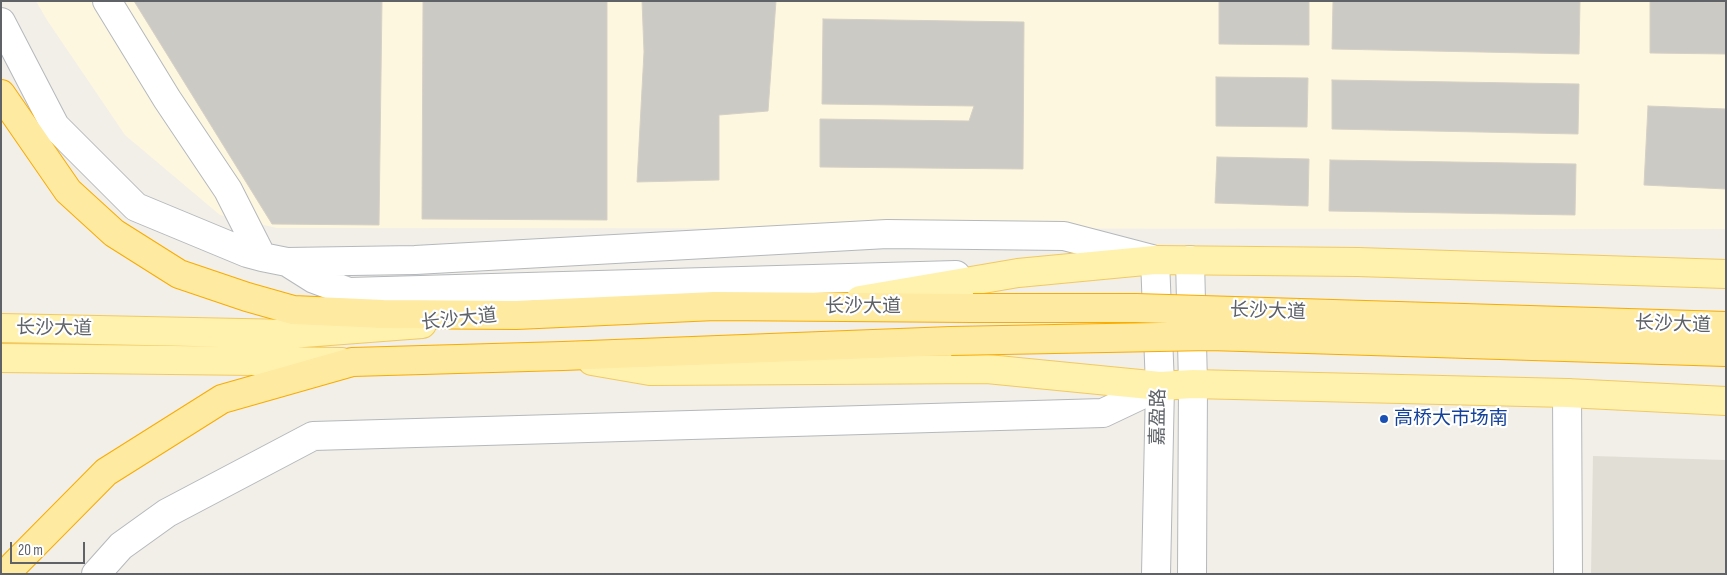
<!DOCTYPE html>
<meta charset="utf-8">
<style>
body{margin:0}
#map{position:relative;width:1727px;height:575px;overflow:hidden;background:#f1efe8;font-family:"Sofia Sans Condensed",sans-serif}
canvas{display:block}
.frame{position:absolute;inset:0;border:2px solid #5f6368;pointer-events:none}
.scale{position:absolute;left:10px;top:542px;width:75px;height:22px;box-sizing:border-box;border:2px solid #5f6368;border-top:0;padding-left:6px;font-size:15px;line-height:18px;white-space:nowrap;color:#5f6368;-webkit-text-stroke:4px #fff;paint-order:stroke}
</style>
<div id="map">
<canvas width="1727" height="575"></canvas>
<div class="frame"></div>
<div class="scale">20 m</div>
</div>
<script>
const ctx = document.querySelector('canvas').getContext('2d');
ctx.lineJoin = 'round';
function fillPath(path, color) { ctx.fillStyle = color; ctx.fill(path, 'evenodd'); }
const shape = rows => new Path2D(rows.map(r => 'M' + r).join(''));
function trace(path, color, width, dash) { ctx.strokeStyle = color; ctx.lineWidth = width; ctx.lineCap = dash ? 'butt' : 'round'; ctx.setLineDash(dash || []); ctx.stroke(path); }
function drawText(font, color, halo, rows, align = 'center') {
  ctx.font = font + ' "Sofia Sans Condensed","Noto Sans SC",sans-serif'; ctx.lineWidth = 4.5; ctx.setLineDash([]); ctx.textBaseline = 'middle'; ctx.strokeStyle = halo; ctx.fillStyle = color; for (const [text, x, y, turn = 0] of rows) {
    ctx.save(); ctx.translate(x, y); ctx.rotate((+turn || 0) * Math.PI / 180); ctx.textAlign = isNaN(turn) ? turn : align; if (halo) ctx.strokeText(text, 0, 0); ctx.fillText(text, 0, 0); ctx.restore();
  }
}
const commercial = shape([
 [36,1,1726,1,1726,229,277,228,220,215,125,135,47,20]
]);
const education = shape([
 [1593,456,1726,460,1726,574,1591,574]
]);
const building = shape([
 [134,1,382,1,379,225,272,224,134,1],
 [423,1,607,1,607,220,422,219,423,1],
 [642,1,776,1,768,111,719,115,719,180,637,182,644,52,642,1],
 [1219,1,1309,1,1309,45,1219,44,1219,1],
 [1333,1,1580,1,1579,54,1332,49,1333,1],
 [1650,1,1726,2,1726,54,1650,53,1650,1],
 [823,19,1024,22,1023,169,820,167,820,119,969,121,974,106,822,104,823,19],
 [1216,77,1308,78,1307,127,1216,126,1216,77],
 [1332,80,1579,84,1578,134,1332,129,1332,80],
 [1648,106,1726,109,1726,189,1644,185,1648,106],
 [1217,157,1309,159,1308,206,1215,203,1217,157],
 [1330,160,1576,164,1575,215,1329,211,1330,160]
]);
const minor = shape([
 [107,1,167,99,228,190,262,257],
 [1,22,55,126,136,207,247,253,262,257,287,262,415,260,887,234,1064,236,1152,259],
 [287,262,314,279,349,292,956,275],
 [1567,393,1568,574],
 [96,574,121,546,167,513,313,436,1103,413,1160,386]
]);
const tertiary = shape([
 [1155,260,1160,386,1156,574],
 [1190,260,1193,384,1192,574]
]);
const primary = shape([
 [860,300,1018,273,1155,260,1358,262,1726,274],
 [1,328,290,334,422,324],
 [1,358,342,362],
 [592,361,650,371,987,369,1160,386,1193,384,1567,393,1726,401]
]);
const trunk = shape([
 [1,94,68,191,114,233,179,274,247,297,293,310,383,314,516,315,715,306,973,308],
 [8,574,14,565,106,472,222,399,352,362,563,356,951,341]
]);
const trunkBridge = shape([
 [973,308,1136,308,1726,326],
 [951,341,1210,336,1726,352]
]);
const markers = [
 [1384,419,5,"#1a4fb4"]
];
const streetNames = [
 ["长沙大道",863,307],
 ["长沙大道",1268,312,2],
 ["长沙大道",459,320,-6],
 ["长沙大道",1673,325,2],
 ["长沙大道",54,329,1],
 ["嘉盈路",1159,417,-89]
];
const transitNames = [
 ["高桥大市场南",1394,419]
];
fillPath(commercial, '#fef7e0');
fillPath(education, '#e1ded6');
fillPath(building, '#cccac5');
trace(building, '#d6d1c6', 1);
trace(minor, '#b5b8bc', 30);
trace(tertiary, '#b5b8bc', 30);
trace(primary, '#f2c960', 30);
trace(trunk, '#f9ab00', 30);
trace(minor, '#fff', 28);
trace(tertiary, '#fff', 28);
trace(primary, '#fff2af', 28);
trace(trunk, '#feeaa1', 28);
trace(trunkBridge, '#f9ab00', 30, []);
trace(trunkBridge, '#feeaa1', 28);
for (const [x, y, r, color] of markers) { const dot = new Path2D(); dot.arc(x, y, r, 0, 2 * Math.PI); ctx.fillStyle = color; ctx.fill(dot); trace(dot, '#fff', 2); }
drawText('19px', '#5f6368', '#fff', streetNames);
drawText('19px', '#164399', '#fff', transitNames, 'left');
</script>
